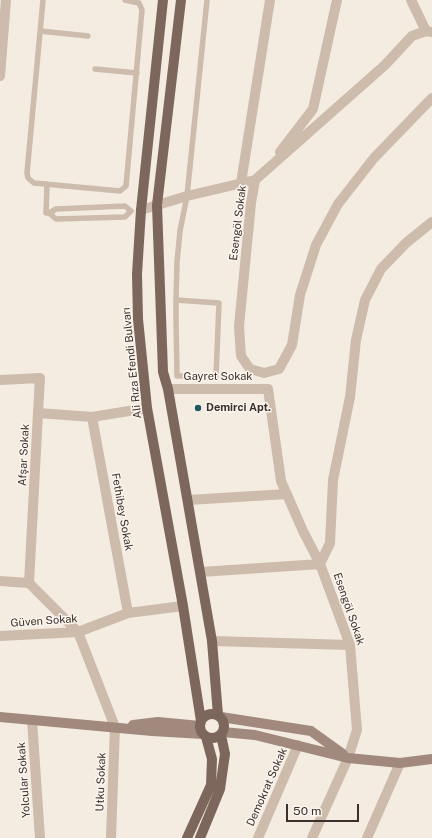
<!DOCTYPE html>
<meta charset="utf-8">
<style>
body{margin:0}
#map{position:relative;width:432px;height:838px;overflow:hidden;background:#f4ebe1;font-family:"Public Sans",sans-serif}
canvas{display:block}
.scale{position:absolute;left:286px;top:804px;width:73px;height:18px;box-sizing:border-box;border:2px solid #3b302b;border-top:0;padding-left:5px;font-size:12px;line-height:14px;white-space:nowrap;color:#3b302b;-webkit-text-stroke:3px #fbf5ee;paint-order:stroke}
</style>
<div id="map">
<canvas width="432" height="838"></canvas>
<div class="scale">50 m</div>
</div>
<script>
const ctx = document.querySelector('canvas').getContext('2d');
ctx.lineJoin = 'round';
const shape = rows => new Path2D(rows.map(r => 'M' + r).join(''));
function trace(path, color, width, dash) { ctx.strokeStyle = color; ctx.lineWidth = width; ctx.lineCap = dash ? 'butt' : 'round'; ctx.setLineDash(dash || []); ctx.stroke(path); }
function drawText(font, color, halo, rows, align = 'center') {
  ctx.font = font + ' "Public Sans",sans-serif'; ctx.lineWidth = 3; ctx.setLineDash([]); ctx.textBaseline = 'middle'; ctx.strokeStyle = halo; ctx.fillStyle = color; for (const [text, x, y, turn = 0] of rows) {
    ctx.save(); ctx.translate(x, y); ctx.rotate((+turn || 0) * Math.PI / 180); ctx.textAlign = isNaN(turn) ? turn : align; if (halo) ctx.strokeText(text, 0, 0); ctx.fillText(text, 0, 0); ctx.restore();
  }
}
const lane = shape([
 [43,0,27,173,28,178,34,183,120,191,126,186,142,10,139,3,125,0],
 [40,31,88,36],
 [95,69,137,73],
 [47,184,46,213,49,213,56,219,125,217,131,211,125,206,56,209,49,213],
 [176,300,219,303,216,376,177,376,176,320,176,300,177,262,180,231,187,196,207,0]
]);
const street = shape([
 [411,0,426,31],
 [0,76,6,0],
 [280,152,313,109,337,0],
 [255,180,385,65,412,36,426,31,432,32],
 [241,183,270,0],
 [141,210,187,196,255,180,251,203,239,326,241,356,250,369,264,373,279,369,292,345,300,295,316,245,338,204,374,158,432,98],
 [0,380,40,378,38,413],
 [168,389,268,389,281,481,303,531,320,564,350,645,357,730,348,758,312,838],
 [92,417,128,613],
 [188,500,287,494],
 [201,572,320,564,330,543,333,480,350,397,356,340,365,300,381,269,406,243,432,222],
 [0,581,29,583],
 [29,583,78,632,115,727,111,838],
 [29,583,38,413,92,417,147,408],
 [0,636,78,632,128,613,183,606],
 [212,641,350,645],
 [32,720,40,838],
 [258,838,298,745],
 [367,838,400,763]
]);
const secondary = shape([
 [0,717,152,731,203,734],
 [221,717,311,731,343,754],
 [133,725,158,722,200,726],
 [223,732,255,735,348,758,400,763,432,759]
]);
const primary = shape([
 [163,0,141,210,137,274,138,319,147,408,183,606,201,721],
 [181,0,157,205,163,372,168,389,212,641,218,715],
 '200 726a12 12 0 1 1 24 0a12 12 0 1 1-24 0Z',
 [187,838,211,785,212,759,206,737],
 [200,838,220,789,225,754,221,735]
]);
const markers = [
 [198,408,4,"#1f5a5e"]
];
const streetNames = [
 ["Esengöl Sokak",238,223,-83],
 ["Ali Rıza Efendi Bulvarı",132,363,-96],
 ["Gayret Sokak",218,377],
 ["Afşar Sokak",24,455,-87],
 ["Fethibey Sokak",122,512,80],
 ["Esengöl Sokak",349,609,71],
 ["Güven Sokak",44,621,-4],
 ["Yolcular Sokak",24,780,-94],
 ["Utku Sokak",101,782,-88],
 ["Demokrat Sokak",267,787,-66]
];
const poiNames = [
 ["Demirci Apt.",206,408]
];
trace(lane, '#cdbbac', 5.5);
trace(street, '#cdbbac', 10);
trace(secondary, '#a18a7d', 10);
trace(primary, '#7d675c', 10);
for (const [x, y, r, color] of markers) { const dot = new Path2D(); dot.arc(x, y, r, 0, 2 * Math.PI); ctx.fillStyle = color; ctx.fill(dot); trace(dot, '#fbf5ee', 1.5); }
drawText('11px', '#3b302b', '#fbf5ee', streetNames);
drawText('bold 11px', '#3b302b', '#fbf5ee', poiNames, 'left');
</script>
